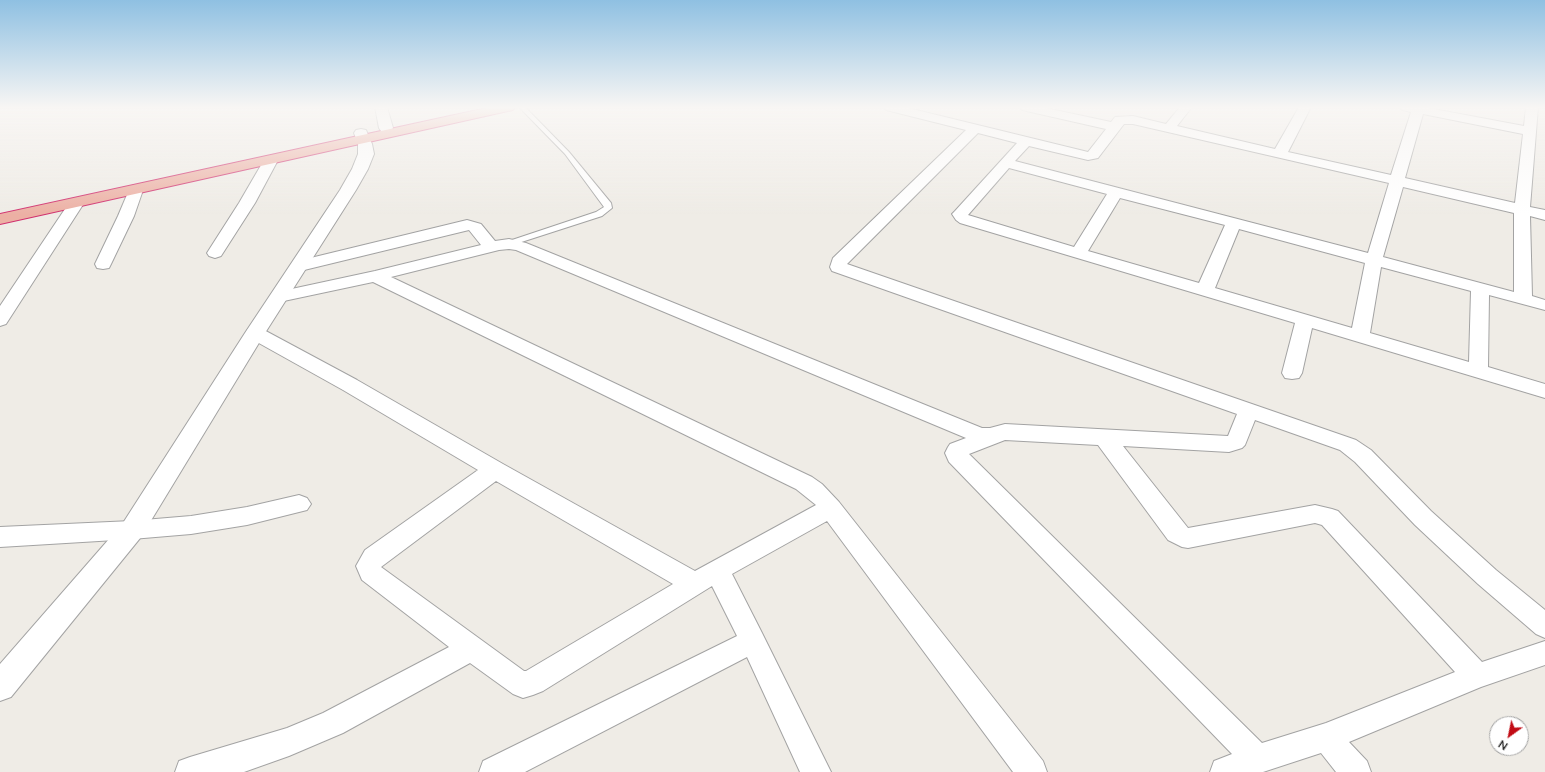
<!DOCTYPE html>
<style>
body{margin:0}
#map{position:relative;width:1545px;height:772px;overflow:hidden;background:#efece6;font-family:Lato,sans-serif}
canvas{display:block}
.north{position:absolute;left:1489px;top:716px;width:40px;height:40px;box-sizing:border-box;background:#fff;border:1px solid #a5a5a5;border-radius:50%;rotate:213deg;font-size:11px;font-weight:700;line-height:16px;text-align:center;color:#1f1f1f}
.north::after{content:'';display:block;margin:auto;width:14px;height:18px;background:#c20c15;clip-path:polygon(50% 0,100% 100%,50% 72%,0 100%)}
</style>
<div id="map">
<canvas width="1545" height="772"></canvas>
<div class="north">N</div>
</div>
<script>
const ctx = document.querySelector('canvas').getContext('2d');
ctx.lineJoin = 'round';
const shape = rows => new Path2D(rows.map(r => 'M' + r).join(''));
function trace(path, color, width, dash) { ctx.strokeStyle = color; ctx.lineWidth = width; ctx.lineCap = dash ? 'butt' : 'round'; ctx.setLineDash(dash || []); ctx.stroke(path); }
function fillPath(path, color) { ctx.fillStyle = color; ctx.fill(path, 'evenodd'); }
const service = shape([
 [519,107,525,107,569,152,611,203,612,208,602,216,509,246,505,244,506,242,596,212,604,207,565,154,519,107]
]);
const minor = shape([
 [375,107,387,107,393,128,391,131,386,132,381,131,379,128,375,107],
 [884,107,904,107,1088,152,1106,129,1022,110,1020,107,1041,107,1111,122,1115,117,1133,116,1166,124,1180,107,1192,107,1177,126,1275,149,1299,107,1311,107,1288,152,1391,175,1411,112,1402,110,1400,107,1423,107,1524,126,1526,107,1538,107,1530,207,1545,210,1545,220,1530,216,1532,296,1545,300,1545,310,1489,295,1488,367,1545,384,1545,398,1312,328,1302,373,1299,378,1292,379,1285,378,1282,373,1295,323,960,223,956,220,952,214,955,211,1017,143,978,133,847,264,1356,440,1371,450,1431,511,1496,570,1545,610,1545,638,1536,634,1478,584,1415,525,1355,462,1340,450,1255,420,1245,445,1242,448,1229,452,1123,446,1188,528,1315,505,1332,509,1338,511,1482,662,1545,641,1545,665,1481,687,1349,742,1367,761,1371,772,1336,772,1321,753,1263,772,1210,772,1214,761,1232,754,949,462,945,453,948,447,950,444,966,438,516,250,509,249,499,250,391,277,812,477,822,484,839,502,1043,761,1047,772,1013,772,827,521,732,574,762,633,831,772,800,772,747,657,525,772,479,772,483,761,737,636,712,586,543,691,533,695,523,698,513,694,470,663,343,733,289,756,244,772,175,772,179,761,190,757,287,728,323,713,449,647,362,580,356,566,365,550,478,470,343,390,248,337,246,333,248,329,255,327,262,329,357,380,503,464,695,571,816,505,796,489,373,282,279,302,273,301,270,297,273,293,375,271,481,245,469,230,300,271,294,270,292,266,294,262,467,220,481,224,495,241,509,239,526,243,982,428,990,428,1005,424,1228,436,1237,414,832,271,830,267,833,258,966,130,886,110,884,107],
 [1423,114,1523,134,1515,203,1405,178,1423,114],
 [1124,124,1133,124,1389,183,1368,253,1015,161,1029,146,1088,160,1098,158,1124,124],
 [1009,168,1107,194,1074,247,968,215,1009,168],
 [1403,187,1514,213,1514,292,1383,257,1403,187],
 [1120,198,1225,225,1199,283,1088,251,1120,198],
 [1239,229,1365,263,1352,328,1215,288,1239,229],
 [1381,267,1471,291,1469,362,1370,333,1381,267],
 [1005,440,1098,445,1168,540,1182,547,1188,548,1315,523,1322,525,1455,672,1326,723,1262,743,969,454,1005,440],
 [496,481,673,584,526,671,524,671,381,567,496,481],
 [271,156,276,157,278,160,255,203,221,256,215,258,209,256,207,253,239,203,264,160,266,157,271,156],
 [136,186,141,187,143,190,134,216,111,264,109,268,103,269,97,268,95,264,118,216,129,190,131,187,136,186],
 [76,198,81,200,84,203,6,324,0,326,0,306,71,200,76,198],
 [299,495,307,498,311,504,307,510,247,525,191,534,132,539,0,547,0,527,132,521,191,516,247,507,299,495]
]);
const tertiary = shape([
 [361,129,366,130,372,144,374,154,368,169,356,190,265,333,141,537,11,697,0,701,0,664,123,523,245,333,340,190,352,169,358,154,358,144,354,133,356,130,361,129]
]);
const trunk = shape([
 [491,107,515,107,513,110,508,111,0,224,0,214,491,107]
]);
trace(service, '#a3a3a3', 2);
trace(minor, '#a3a3a3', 2);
trace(tertiary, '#a3a3a3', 2);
trace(trunk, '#d0306e', 2);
fillPath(service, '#fff');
fillPath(minor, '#fff');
fillPath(tertiary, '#fff');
fillPath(trunk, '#ecb0a4');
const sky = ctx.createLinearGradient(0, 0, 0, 215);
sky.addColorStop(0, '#8fc0e2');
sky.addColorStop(0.5, '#f8f6f4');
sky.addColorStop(1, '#f8f6f400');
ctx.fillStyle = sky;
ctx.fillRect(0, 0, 1545, 215);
</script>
